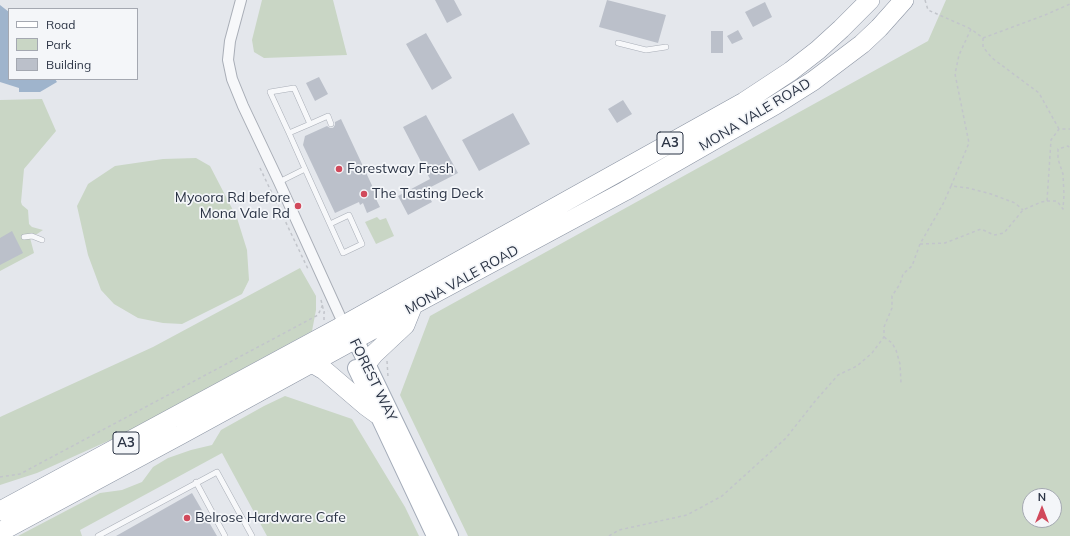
<!DOCTYPE html>
<style>
body{margin:0}
#map{position:relative;width:1070px;height:536px;overflow:hidden;background:#e4e7ec;font-family:Mulish,sans-serif}
canvas{display:block}
.legend{position:absolute;left:8px;top:8px;width:130px;height:72px;box-sizing:border-box;background:#f4f6f9;border:1px solid #a4a8b1;margin:0;padding:5px 7px;list-style:none;font-size:12px;color:#2b3445}
.legend li{display:flex;align-items:center;gap:8px;height:20px}
.legend b{width:20px;border:1px solid #a4a8b1}
.north{position:absolute;left:1022px;top:488px;width:40px;height:40px;box-sizing:border-box;background:#f4f6f9;border:1px solid #a4a8b1;border-radius:50%;rotate:0deg;font-size:11px;font-weight:700;line-height:16px;text-align:center;color:#2b3445}
.north::after{content:'';display:block;margin:auto;width:14px;height:18px;background:#d1495b;clip-path:polygon(50% 0,100% 100%,50% 72%,0 100%)}
</style>
<div id="map">
<canvas width="1070" height="536"></canvas>
<ul class="legend">
<li><b style="height:5px;background:#fff"></b>Road</li>
<li><b style="height:11px;background:#c9d6c5"></b>Park</li>
<li><b style="height:11px;background:#bbc0ca"></b>Building</li>
</ul>
<div class="north">N</div>
</div>
<script>
const ctx = document.querySelector('canvas').getContext('2d');
ctx.lineJoin = 'round';
function fillPath(path, color) { ctx.fillStyle = color; ctx.fill(path, 'evenodd'); }
const shape = rows => new Path2D(rows.map(r => 'M' + r).join(''));
function trace(path, color, width, dash) { ctx.strokeStyle = color; ctx.lineWidth = width; ctx.lineCap = dash ? 'butt' : 'round'; ctx.setLineDash(dash || []); ctx.stroke(path); }
function drawText(font, color, halo, rows, align = 'center') {
  ctx.font = font + ' Mulish,sans-serif'; ctx.lineWidth = 3.5; ctx.setLineDash([]); ctx.textBaseline = 'middle'; ctx.strokeStyle = halo; ctx.fillStyle = color; for (const [text, x, y, turn = 0] of rows) {
    ctx.save(); ctx.translate(x, y); ctx.rotate((+turn || 0) * Math.PI / 180); ctx.textAlign = isNaN(turn) ? turn : align; if (halo) ctx.strokeText(text, 0, 0); ctx.fillText(text, 0, 0); ctx.restore();
  }
}
const green = shape([
 [262,0,333,0,347,55,264,58,254,52,252,40],
 [946,0,1070,0,1070,536,468,536,400,395,430,316,928,41],
 [1030,496,1054,496,1054,520,1030,520],
 [42,99,56,131,24,169,21,202,22,205,28,210,29,224,32,227,43,230,37,234,29,234,34,253,0,271,0,100],
 [196,158,210,166,237,218,247,250,249,280,242,294,182,324,163,323,138,318,114,304,101,290,88,255,77,206,88,184,115,166,163,159],
 [377,217,380,220,386,218,394,236,376,244,365,222],
 [300,268,316,296,316,310,312,331,117,437,37,473,0,485,0,417,153,347],
 [285,396,352,419,405,507,419,536,267,536,222,453,80,530,82,536,18,536,100,493,122,490,142,482,153,467,168,458,191,450,212,445,221,430,264,406]
]);
const water = shape([
 [0,5,9,12,9,79,55,79,57,82,40,92,19,92,19,88,0,82]
]);
const building = shape([
 [435,0,454,0,462,15,447,23],
 [607,0,666,15,658,43,599,27],
 [765,2,772,17,753,27,745,12],
 [738,30,743,39,732,44,727,36],
 [711,31,723,31,723,53,711,53],
 [426,33,452,78,432,90,406,44],
 [319,77,328,94,315,101,306,83],
 [623,100,632,114,617,123,608,109],
 [513,113,530,144,479,171,462,140],
 [426,115,458,173,425,190,432,202,408,215,398,196,430,179,403,127],
 [341,119,376,194,374,195,380,207,367,213,363,203,360,205,359,202,335,213,303,145,305,136,327,126,330,128,333,128,335,125,335,122],
 [12,231,23,253,0,265,0,238],
 [192,493,217,536,116,536]
]);
const path = shape([
 [925,0,928,10,971,29],
 [983,38,983,47,992,58,1039,93,1059,129],
 [260,168,308,269],
 [951,186,969,143,955,74,959,55,971,29,983,38,1045,15,1070,4],
 [1047,201,1057,201,1063,209,1064,195,1063,174,1058,159,1058,149,1068,146,1070,148],
 [920,244,945,243,981,229,994,235,1004,233,1023,210,1041,202,1047,201,1051,140,1059,129,1070,129],
 [321,300,324,312],
 [324,320,324,312,328,311],
 [884,337,892,343,896,350,900,364,901,383],
 [387,361,388,377],
 [0,477,20,474,318,315,323,304],
 [609,536,619,530,687,515,722,496,786,438,816,400,838,375,857,366,872,353,884,337,884,327,892,308,892,296,900,284,903,274,912,266,920,244,943,204,951,186,968,188,991,194,1015,203,1023,210]
]);
const lane = shape([
 [618,43,646,50,666,47],
 [310,124,328,116,331,124],
 [289,133,310,124,294,88,270,92,289,133,305,169,343,253,362,244,349,215,330,224],
 [279,182,305,169],
 [24,237,32,236,42,240],
 [196,482,225,536],
 [98,536,217,472,252,536]
]);
const street = shape([
 [241,0,230,41,228,60,232,79,243,106,279,182,344,325]
]);
const primary = shape([
 [347,329,355,339,450,536],
 [356,368,435,536]
]);
const highway = shape([
 [312,363,324,370,366,406,377,414],
 [366,364,374,354,405,325,413,305],
 [0,511,344,325,744,102,791,71,818,50,841,29,870,0],
 [0,532,182,434,383,324,413,305,625,191,775,105,813,81,862,44,879,28,904,0]
]);
const markers = [
 [339,169,4,"#d1495b"],
 [364,194,4,"#d1495b"],
 [298,206,4,"#d1495b"],
 [187,518,4,"#d1495b"]
];
const shields = [
 [670,143,26],
 [126,443,26]
];
const shieldNames = [
 ["A3",670,143],
 ["A3",126,443]
];
const streetNames = [
 ["MONA VALE ROAD",755,115,-31],
 ["MONA VALE ROAD",462,280,-29],
 ["FOREST WAY",373,380,64]
];
const poiNames = [
 ["Forestway Fresh",347,169],
 ["The Tasting Deck",372,194],
 ["Myoora Rd before",290,198,"right"],
 ["Mona Vale Rd",290,214,"right"],
 ["Belrose Hardware Cafe",195,518]
];
fillPath(green, '#c9d6c5');
fillPath(water, '#9fb4cc');
fillPath(building, '#bbc0ca');
trace(lane, '#a9aeb7', 6);
trace(street, '#a9aeb7', 12);
trace(primary, '#a3abb8', 18);
trace(highway, '#8b94a3', 20);
trace(path, '#c2c5cb', 1.5, [3, 3]);
trace(lane, '#f7f8fa', 5);
trace(street, '#f7f8fa', 10);
trace(primary, '#fff', 16);
trace(highway, '#fff', 19);
for (const [x, y, r, color] of markers) { const dot = new Path2D(); dot.arc(x, y, r, 0, 2 * Math.PI); ctx.fillStyle = color; ctx.fill(dot); trace(dot, '#f4f6f9', 1.5); }
for (const [x, y, w] of shields) { const box = new Path2D(); box.roundRect(x - w / 2, y - 11, w, 22, 3); ctx.fillStyle = '#f4f6f9'; ctx.fill(box); trace(box, '#2b3445', 1); }
drawText('bold 13px', '#2b3445', null, shieldNames);
drawText('14px', '#2b3445', '#f4f6f9', streetNames);
drawText('14px', '#2b3445', '#f4f6f9', poiNames, 'left');
</script>
